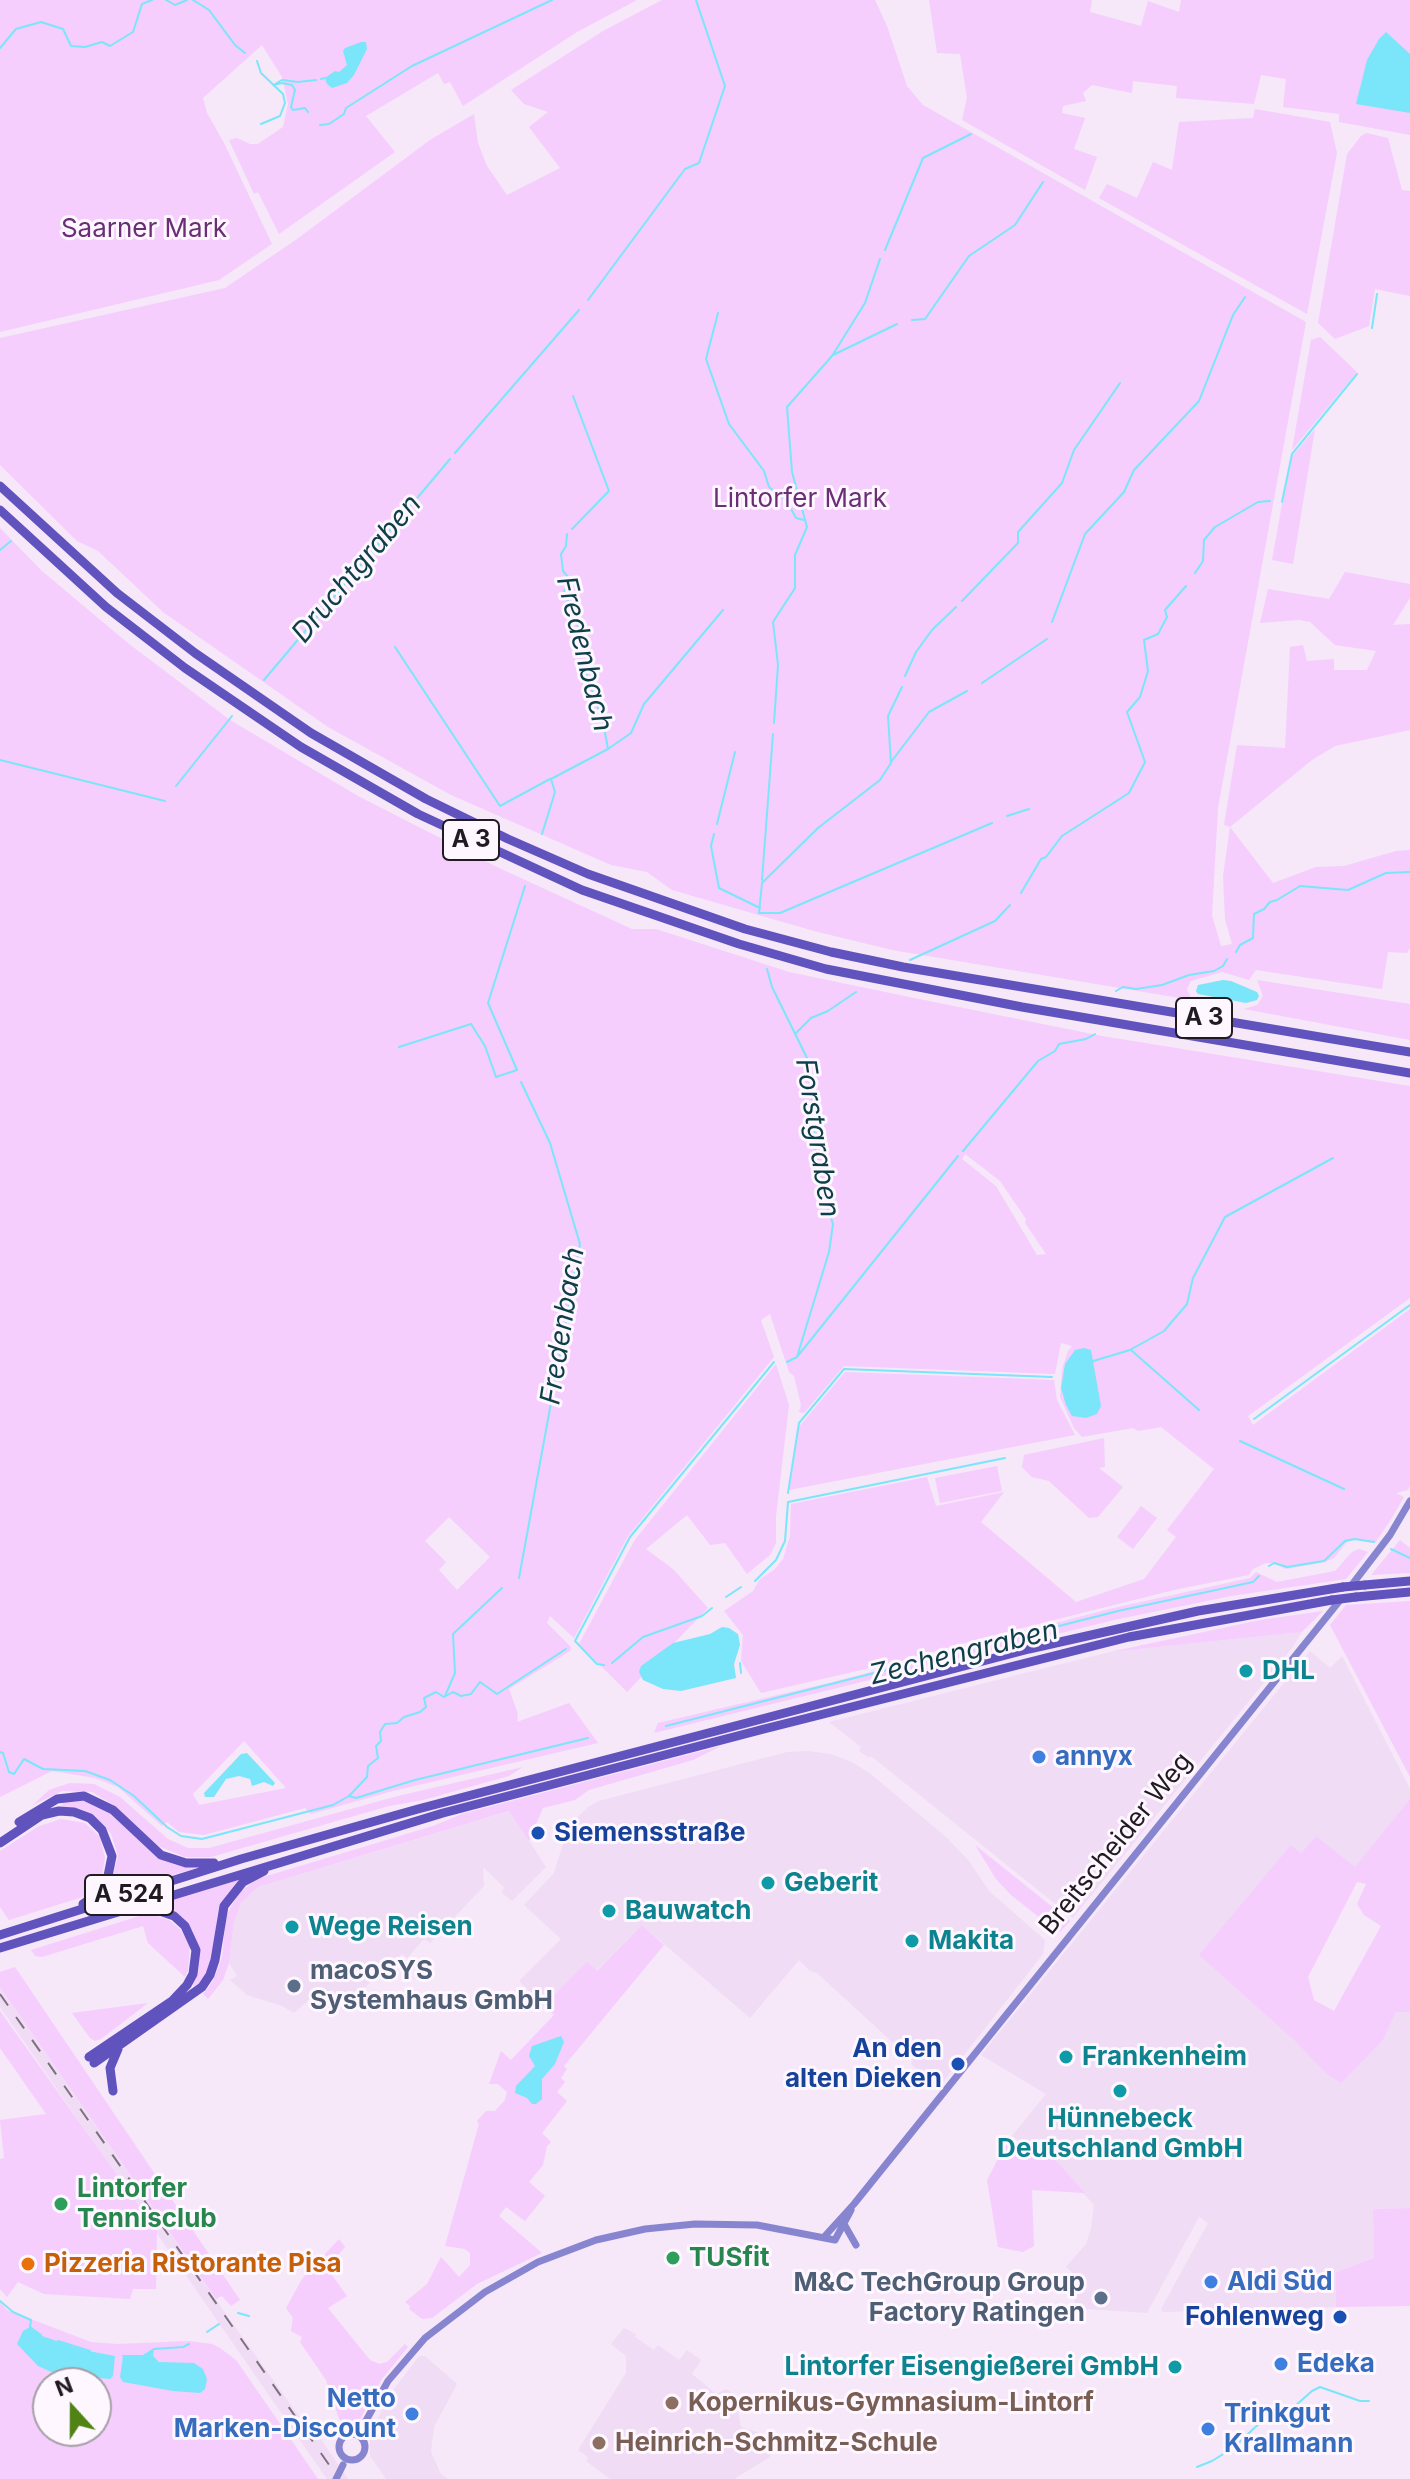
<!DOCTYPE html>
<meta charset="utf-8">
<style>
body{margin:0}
#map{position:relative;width:1410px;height:2479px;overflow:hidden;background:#f6e7f9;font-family:Inter,sans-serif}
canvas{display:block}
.north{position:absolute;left:32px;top:2367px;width:80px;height:80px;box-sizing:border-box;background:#fef7ff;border:2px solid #a59fa6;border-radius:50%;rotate:339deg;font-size:22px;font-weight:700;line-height:32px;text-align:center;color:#201a21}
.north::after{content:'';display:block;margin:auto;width:28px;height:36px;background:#508215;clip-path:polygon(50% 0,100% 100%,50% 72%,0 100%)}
</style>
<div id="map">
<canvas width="1410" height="2479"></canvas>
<div class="north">N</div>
</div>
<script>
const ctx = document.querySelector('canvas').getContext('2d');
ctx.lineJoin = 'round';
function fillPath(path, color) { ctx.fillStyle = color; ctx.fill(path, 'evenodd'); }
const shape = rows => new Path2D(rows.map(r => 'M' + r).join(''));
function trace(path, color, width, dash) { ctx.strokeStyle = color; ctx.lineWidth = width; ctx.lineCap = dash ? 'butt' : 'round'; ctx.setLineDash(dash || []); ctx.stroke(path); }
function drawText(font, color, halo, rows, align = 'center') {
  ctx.font = font + ' Inter,sans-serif'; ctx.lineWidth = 6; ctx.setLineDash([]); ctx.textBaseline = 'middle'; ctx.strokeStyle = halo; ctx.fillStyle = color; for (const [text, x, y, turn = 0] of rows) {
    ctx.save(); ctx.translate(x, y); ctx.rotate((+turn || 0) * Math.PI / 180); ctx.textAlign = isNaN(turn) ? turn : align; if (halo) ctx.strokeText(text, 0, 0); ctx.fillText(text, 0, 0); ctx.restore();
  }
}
const built = shape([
 [1302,1632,1292,1648,1073,1918,871,1756,869,1758,859,1751,861,1747,829,1722,1110,1652],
 [1310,1651,1330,1668,1342,1656,1410,1789,1410,1799,1355,1868,1316,1836,1301,1853,1291,1845,1292,2038,1308,2054,1383,2040,1396,2011,1410,2012,1410,2208,1373,2209,1374,2258,1336,2272,1336,2307,1163,2312,1161,2309,1208,2223,1199,2217,1147,2313,1075,2308,1075,2275,1066,2267,1086,2244,1091,2229,1094,2205,1046,2151,1040,2158,1012,2136,1046,2094,981,2055],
 [808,1751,830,1754,852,1762,872,1775,946,1837,969,1861,989,1891,1045,1940,1043,1954,943,2082,937,2084,931,2082,911,2064,913,2061,817,1973,809,1970,799,1960,750,2018,642,1925,596,1971,587,1963,544,2005,519,1981,561,1939,524,1905,554,1873,566,1834,572,1823,588,1807,599,1801,787,1752],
 [510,1811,546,1867,512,1901,502,1893,504,1887,483,1867,484,1886,430,1943,424,1939,407,1958,402,1954,386,1973,381,1970,344,2011,320,1990,294,2013,282,2006,247,1995,230,1980,237,1976,229,1963,234,1922,241,1903,258,1887],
 [0,1987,223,2310,303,2422,308,2420,348,2479,327,2479,0,2007],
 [624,2328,636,2334,635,2337,654,2350,658,2345,679,2360,687,2350,701,2360,692,2374,716,2394,726,2389,735,2395,741,2427,772,2437,770,2457,734,2479,610,2479,586,2461,588,2457,578,2450,626,2373,626,2356,611,2344],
 [419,2356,425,2356,457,2384,434,2427,431,2452,441,2474,448,2479,386,2479,370,2456,370,2434,391,2393]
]);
const green = shape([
 [0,0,637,0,577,32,463,106,450,82,444,84,438,73,366,116,395,152,279,234,258,192,254,194,229,140,237,138,250,144,258,144,283,127,288,104,282,77,262,45,203,98,207,113,224,143,272,244,219,280,0,332],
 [662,0,875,0,887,26,907,86,923,105,1306,322,1218,808,1212,915,1221,946,1232,944,1225,919,1223,876,1230,827,1224,825,1237,745,1285,748,1290,647,1303,645,1307,661,1334,659,1334,670,1367,670,1376,651,1335,645,1310,622,1299,620,1260,623,1268,589,1329,599,1345,572,1410,584,1410,598,1393,625,1410,624,1410,730,1335,746,1312,760,1230,827,1273,883,1316,867,1344,866,1396,851,1410,850,1410,948,1407,953,1388,952,1382,989,1256,970,1249,980,1222,972,1191,981,1187,989,1192,1000,892,950,814,931,672,890,647,872,611,865,451,795,328,727,163,612,98,551,77,541,0,465,0,338,225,288,297,239,430,140,474,114,478,143,487,166,507,195,560,168,529,127,548,112,524,104,511,90,603,31],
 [929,0,1092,0,1090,12,1141,26,1148,1,1179,12,1181,0,1410,0,1410,135,1339,122,1339,114,1283,107,1286,79,1261,75,1254,104,1176,98,1177,86,1133,81,1132,93,1092,85,1083,93,1086,101,1063,106,1062,113,1085,118,1074,149,1097,157,1085,190,962,120,967,98,960,54,937,53],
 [1255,109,1330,122,1337,153,1307,314,1099,198,1107,184,1137,198,1153,162,1172,170,1179,122,1253,118],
 [1366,133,1388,138,1402,190,1410,191,1410,296,1375,289,1369,326,1335,339,1318,323,1347,154,1361,136],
 [1320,337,1357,372,1292,450,1311,340],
 [1315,429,1293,564,1272,560,1290,459],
 [0,528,42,571,129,644,230,720,358,796,499,868,632,929,656,929,789,972,914,998,1102,1036,1410,1086,1410,1298,1248,1416,1253,1425,1410,1309,1410,1485,1408,1490,1396,1493,1404,1497,1390,1521,1375,1543,1354,1538,1346,1543,1334,1558,1325,1562,1286,1569,1274,1563,1266,1563,1253,1569,1249,1575,1174,1590,982,1638,905,1660,761,1693,741,1661,743,1635,724,1611,753,1591,760,1579,774,1570,783,1559,790,1536,791,1504,927,1477,936,1506,1004,1492,981,1522,1076,1602,1144,1579,1176,1537,1167,1530,1214,1469,1161,1427,1138,1431,1133,1428,1082,1437,1074,1428,1060,1397,1062,1369,1068,1351,1072,1346,1061,1343,1055,1374,844,1366,804,1413,799,1412,801,1405,794,1376,789,1372,770,1314,761,1320,774,1357,628,1536,574,1638,550,1616,547,1623,571,1647,570,1651,509,1689,518,1714,517,1722,569,1703,598,1743,393,1791,311,1814,305,1808,204,1835,179,1832,167,1822,162,1826,118,1787,95,1778,52,1771,0,1797],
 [965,1154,1000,1181,1026,1219,1025,1223,1046,1254,1037,1255,996,1186,962,1159],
 [449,1517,490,1557,457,1590,439,1570,446,1562,425,1541],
 [244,1741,286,1788,199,1805,193,1794],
 [1257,980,1410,1004,1410,1040,1244,1009,1257,1005,1263,996],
 [776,1364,789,1405,776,1516,776,1543,770,1555,747,1574,725,1543,710,1545,687,1515,646,1549,673,1569,708,1608,627,1692,579,1644,634,1541],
 [845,1372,1054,1380,1057,1400,1075,1435,789,1490,798,1428],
 [1104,1438,1105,1467,1099,1468,1123,1487,1098,1517,1089,1518,1049,1481,1032,1477,1022,1467,1024,1455],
 [997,1466,1002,1491,940,1503,935,1478],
 [1141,1506,1157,1518,1133,1549,1117,1537],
 [1400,1540,1410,1548,1410,1573,1371,1575],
 [1359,1549,1368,1552,1346,1579,1231,1596,1114,1620,654,1733,658,1723,833,1682,1109,1609,1250,1578,1256,1572,1277,1582,1335,1571,1352,1552],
 [1410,1601,1410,1777,1330,1625,1346,1605],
 [1323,1611,1302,1632,1110,1652,1260,1620],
 [721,1746,693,1760,589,1790,575,1800,543,1808,529,1841,509,1811,258,1887,241,1903,234,1922,229,1963,223,1980,208,1999,203,1994,213,1981,222,1957,226,1916,239,1893,257,1879,433,1826,462,1814],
 [523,1767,509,1776,423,1800,389,1806,211,1857,185,1857,158,1846,113,1805,92,1792,62,1791,33,1805,49,1790,70,1783,94,1784,120,1797,168,1839,188,1848,209,1848,398,1796],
 [1410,1799,1410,2012,1396,2012,1383,2040,1341,2083,1326,2073,1292,2038,1199,1955,1291,1845,1301,1853,1316,1836,1355,1867],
 [1357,1882,1366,1884,1357,1904,1364,1915,1381,1926,1334,2011,1314,2000,1308,1977],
 [83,1800,98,1805,113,1815,157,1856,174,1864,196,1868,101,1896,111,1884,118,1855,111,1834,97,1819,81,1809,61,1806,64,1802],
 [61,1819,85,1823,100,1837,105,1858,101,1881,86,1896,9,1920,0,1907,0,1851,39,1826],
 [975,1845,1070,1921,1060,1932,1054,1929,1011,1895,996,1879],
 [242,1878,227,1895,218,1911,213,1957,207,1976,196,1988,192,1984,199,1959,193,1931,185,1921,153,1905],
 [149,1913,169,1920,180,1929,190,1946,188,1970,185,1977,148,1943,143,1926,42,1957,35,1956,31,1950],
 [642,1925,664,1945,564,2066,567,2069,561,2078,565,2082,557,2092,567,2101,542,2133,551,2142,547,2146,543,2165,529,2182,545,2196,525,2221,506,2207,499,2216,542,2253,477,2284,432,2318,422,2319,409,2309,410,2306,405,2302,427,2284,441,2257,459,2277,470,2265,470,2253,465,2249,445,2246,479,2124,477,2121,486,2111,495,2111,505,2100,507,2092,498,2084,489,2084,501,2051,511,2060,554,2015,544,2005,587,1962,597,1971],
 [15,1967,240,2300,231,2306,222,2296,216,2299,0,1987,0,1972],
 [148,2003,101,2039,95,2041,90,2038,72,2013],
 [0,2011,157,2231,156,2289,133,2289,130,2299,44,2294,18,2282,7,2297,0,2289,0,2159,4,2158,0,2120,46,2114,0,2048],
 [1006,2141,1021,2143,1040,2157,1046,2150,1085,2193,1032,2190,1034,2246,1023,2252,998,2247,987,2180,998,2159,1004,2159],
 [1410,2208,1410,2306,1336,2307,1336,2272,1374,2258,1373,2209],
 [339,2239,345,2247,327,2268,347,2296,328,2308,370,2360,379,2364,387,2362,405,2344,408,2347,382,2379,357,2425,351,2428,345,2426,339,2419,326,2380,300,2342,302,2337,291,2331,293,2318,286,2308,302,2279],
 [0,2302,7,2310,91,2342,117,2344,189,2341,212,2344,220,2348,236,2360,318,2479,0,2479],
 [48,2383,96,2383,96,2431,48,2431]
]);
const water = shape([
 [1386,32,1410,54,1410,113,1356,104,1367,60,1379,39],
 [361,42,366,42,367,49,354,75,347,83,332,88,327,84,325,78,335,71,339,72,347,65,343,51,345,48],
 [1223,980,1231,981,1257,992,1259,996,1257,1000,1246,1003,1198,994,1196,991,1198,985],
 [1084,1348,1091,1350,1101,1406,1097,1414,1086,1418,1072,1416,1066,1405,1061,1388,1065,1364,1075,1350],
 [722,1627,729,1628,738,1634,740,1645,734,1664,736,1678,681,1691,663,1689,643,1680,639,1672,641,1666,673,1643,710,1634],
 [247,1753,275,1783,273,1786,264,1782,252,1786,250,1779,239,1776,226,1779,214,1797,205,1797,204,1793,241,1754],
 [561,2036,564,2042,555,2064,542,2079,542,2099,536,2104,532,2104,527,2098,515,2093,516,2086,535,2066,529,2056,532,2046],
 [30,2327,42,2336,83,2350,115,2356,113,2376,110,2379,56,2374,38,2366,17,2344,23,2331],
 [154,2349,153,2356,159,2362,194,2363,203,2369,207,2379,205,2389,200,2393,173,2391,123,2382,120,2377,123,2356,143,2356]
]);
const stream = shape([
 [166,0,175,5,187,0],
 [193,0,209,10,235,45,245,53],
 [0,48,16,29,41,22,63,29,71,46,85,47,102,42,110,46,133,32,142,4,152,0],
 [257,61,261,73,283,94,285,103,280,116,261,124],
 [321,79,325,78],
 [275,84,282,80,298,82,316,80],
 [273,85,282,83,292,85,295,90,291,107,293,110,305,108,308,112],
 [320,125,329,124,344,114,346,108,412,66,552,0],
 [885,250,923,158,971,134],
 [588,300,685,169,699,163,725,86,696,0],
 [718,313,706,359,729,424,764,471,769,487,786,500,796,518,804,520],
 [912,320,925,319,969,256,1015,225,1043,182],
 [1372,328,1377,294],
 [833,355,897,324],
 [455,453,579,310],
 [1282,502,1292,454,1357,374],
 [572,529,609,491,573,396],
 [0,550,11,541],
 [1195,573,1203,561,1204,540,1215,527,1258,502,1270,501],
 [962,601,1018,543,1018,532,1062,483,1074,450,1120,383],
 [1052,622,1085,534,1124,492,1134,470,1199,401,1233,315,1245,297],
 [395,647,500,806,550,779],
 [905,676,916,652,932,630,956,607],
 [264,680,450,459],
 [982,683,1047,639],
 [902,687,888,716,891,763,880,780,818,828,762,883,759,913,780,913,992,823],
 [774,723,778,665,773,622,795,588,795,555,807,527,792,472,787,407,832,356,865,303,880,259],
 [608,749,631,733,644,704,723,610],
 [0,760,165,801],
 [891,762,929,712,967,691],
 [176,786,232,716],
 [1007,816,1029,809],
 [717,824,735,752],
 [542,834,555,792,551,779,608,749,603,722,586,674,590,666,582,635,564,591,572,582,563,571,561,554,566,546,567,534],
 [714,834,711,846,719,888,760,908],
 [762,880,773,734],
 [1021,893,1041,859,1046,857,1062,836,1129,793,1145,762,1127,712,1140,697,1148,671,1144,640,1158,634,1167,617,1165,610,1186,586],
 [1236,952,1240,945,1253,938,1254,914,1264,909,1270,902,1277,900,1300,886,1348,890,1386,873,1410,872],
 [910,960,995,921,1010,905],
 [767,969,772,987,810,1064,817,1175,833,1224,829,1252,797,1357],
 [1116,991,1123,987,1136,989,1162,985,1189,975,1214,971,1223,966,1227,959],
 [795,1034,811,1018,828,1011,856,992],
 [399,1047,471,1024,485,1046,496,1077,517,1070,488,1003,525,886],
 [963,1151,1038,1061,1055,1051,1059,1044,1086,1039,1095,1034],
 [1131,1350,1199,1410],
 [787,1362,797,1357,958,1156],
 [1090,1362,1130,1350,1164,1331,1187,1304,1193,1278,1225,1217,1333,1158],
 [1254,1419,1410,1305],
 [1240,1441,1344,1489],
 [788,1493,799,1423,844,1369,1052,1377],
 [1391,1549,1410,1558],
 [1269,1566,1274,1563,1287,1567,1324,1561,1345,1541,1355,1539,1374,1542],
 [519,1578,580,1244,550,1143,521,1082],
 [755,1581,776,1560,785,1541,788,1502,1005,1458],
 [726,1597,741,1587],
 [612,1663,643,1637,702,1616,712,1608],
 [740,1663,741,1673],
 [604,1665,597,1664,575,1641,630,1537,774,1362],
 [445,1696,455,1673,453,1634,502,1588],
 [666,1726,1118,1611,1253,1582,1259,1576],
 [0,1752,3,1753,9,1772,14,1774,24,1759,43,1769,85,1771,110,1780,134,1796,167,1827,181,1836,202,1839,333,1805,349,1796,367,1777,368,1766,378,1758,376,1746,381,1741,380,1732,385,1724,397,1723,404,1717,420,1712,426,1707,424,1698,436,1692,444,1697,453,1692,461,1696,471,1694,480,1682,497,1694,566,1649],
 [349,1796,356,1798,415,1780,588,1738],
 [0,2301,13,2312,31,2320,30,2327,41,2335],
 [238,2313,249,2316],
 [207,2332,219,2324],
 [58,2341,90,2351],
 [123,2356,143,2356,154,2349,183,2347,189,2344],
 [1197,2467,1212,2461,1233,2448,1264,2419,1285,2415,1312,2391,1320,2387,1360,2401,1369,2401]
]);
const secondary = shape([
 [1351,1586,1390,1535,1410,1501],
 [844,2224,856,2245],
 [824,2237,854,2204,1341,1599],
 '339 2447a13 13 0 1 1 26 0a13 13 0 1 1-26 0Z',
 [358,2435,388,2381,425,2338,485,2292,538,2262,596,2240,645,2229,695,2224,757,2225,835,2240,851,2210]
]);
const motorway = shape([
 [0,486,117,593,195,653,311,733,426,799,508,839,588,874,745,929,831,952,903,967,1410,1052],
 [0,510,106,607,185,668,301,747,418,814,582,890,739,944,826,969,1022,1007,1410,1073],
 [1365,1585,1410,1581],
 [1356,1597,1410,1592],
 [19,1822,57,1799,84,1796,113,1810,161,1855,186,1863,214,1863],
 [0,1843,42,1815,59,1811,74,1812,90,1818,102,1830,112,1856,107,1881,101,1891,83,1904],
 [0,1935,241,1859,418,1809,1029,1649,1198,1611,1343,1587],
 [0,1948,443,1813,764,1729,1129,1637,1332,1600],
 [89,2057,172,2001,187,1985,193,1974,196,1950,185,1926,174,1916,154,1909,133,1911],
 [94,2063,202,1987,210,1975,215,1960,224,1906,243,1882,264,1871],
 [113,2091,110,2068,118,2049]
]);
const rail = shape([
 [0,1994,339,2479]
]);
const secondaryBridge = shape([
 [336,2479,343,2465]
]);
const motorwayBridge = shape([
 [1343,1587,1365,1585],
 [1332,1600,1356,1597]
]);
const markers = [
 [1246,1671,8,"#0f9aa8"],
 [1039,1757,8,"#3f7fe0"],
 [538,1833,8,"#1a4fb4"],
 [768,1883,8,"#0f9aa8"],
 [609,1911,8,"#0f9aa8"],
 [292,1927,8,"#0f9aa8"],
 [912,1941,8,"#0f9aa8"],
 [294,1986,8,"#5c6f8a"],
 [1066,2057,8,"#0f9aa8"],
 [958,2064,8,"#1a4fb4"],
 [1120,2091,8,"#0f9aa8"],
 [61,2204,8,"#2e9e5b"],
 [673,2258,8,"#2e9e5b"],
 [28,2264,8,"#e8710a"],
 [1211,2282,8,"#3f7fe0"],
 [1101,2298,8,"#5c6f8a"],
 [1340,2317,8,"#1a4fb4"],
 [1281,2364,8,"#3f7fe0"],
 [1175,2367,8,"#0f9aa8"],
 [672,2403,8,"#8d6e63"],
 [412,2414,8,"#3f7fe0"],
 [1208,2429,8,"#3f7fe0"],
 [599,2443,8,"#8d6e63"]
];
const shields = [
 [471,840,56],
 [1204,1018,56],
 [129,1895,88]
];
const shieldNames = [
 ["A 3",471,840],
 ["A 3",1204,1018],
 ["A 524",129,1895]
];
const parkNames = [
 ["Saarner Mark",144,229],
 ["Lintorfer Mark",800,499]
];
const cultureNames = [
 ["DHL",1262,1671],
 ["Geberit",784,1883],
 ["Bauwatch",625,1911],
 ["Wege Reisen",308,1927],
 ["Makita",928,1941],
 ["Frankenheim",1082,2057],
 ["Hünnebeck",1120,2119,"center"],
 ["Deutschland GmbH",1120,2149,"center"],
 ["Lintorfer Eisengießerei GmbH",1159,2367,"right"]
];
const shopNames = [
 ["annyx",1055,1757],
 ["Aldi Süd",1227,2282],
 ["Edeka",1297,2364],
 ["Netto",396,2399,"right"],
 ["Marken-Discount",396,2429,"right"],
 ["Trinkgut",1224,2414],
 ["Krallmann",1224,2444]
];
const transitNames = [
 ["Siemensstraße",554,1833,"left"],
 ["An den",942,2049],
 ["alten Dieken",942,2079],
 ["Fohlenweg",1324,2317]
];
const streetNames = [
 ["Breitscheider Weg",1116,1844,-51]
];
const serviceNames = [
 ["macoSYS",310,1971],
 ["Systemhaus GmbH",310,2001],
 ["M&C TechGroup Group",1085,2283,"right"],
 ["Factory Ratingen",1085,2313,"right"]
];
const leisureNames = [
 ["Lintorfer",77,2189],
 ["Tennisclub",77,2219],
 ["TUSfit",689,2258]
];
const foodNames = [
 ["Pizzeria Ristorante Pisa",44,2264]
];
const educationNames = [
 ["Kopernikus-Gymnasium-Lintorf",688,2403],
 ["Heinrich-Schmitz-Schule",615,2443]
];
const waterNames = [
 ["Druchtgraben",357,569,-50],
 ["Fredenbach",584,654,76],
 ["Forstgraben",817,1138,81],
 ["Fredenbach",563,1326,-81],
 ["Zechengraben",964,1653,-14]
];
fillPath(built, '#f0dcf5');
fillPath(green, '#f5cefd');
fillPath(water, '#7be5fa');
trace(stream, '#7be5fa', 2);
trace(secondary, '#8885d0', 7);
trace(motorway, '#6053be', 9);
trace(rail, '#7c727e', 2, [14, 14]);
trace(secondaryBridge, '#8885d0', 7);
trace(motorwayBridge, '#6053be', 9);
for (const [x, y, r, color] of markers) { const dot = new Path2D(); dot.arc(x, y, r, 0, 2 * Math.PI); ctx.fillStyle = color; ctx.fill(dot); trace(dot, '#fef7ff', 3); }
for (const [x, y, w] of shields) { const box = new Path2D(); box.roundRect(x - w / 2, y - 20, w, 40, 6); ctx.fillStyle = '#fef7ff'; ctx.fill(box); trace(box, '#201a21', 2); }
drawText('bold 24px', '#201a21', null, shieldNames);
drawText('26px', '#6a2d76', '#fef7ff', parkNames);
drawText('bold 26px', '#0d838f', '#fef7ff', cultureNames, 'left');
drawText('bold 26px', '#366cbe', '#fef7ff', shopNames, 'left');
drawText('bold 26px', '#164399', '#fef7ff', transitNames, 'right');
drawText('26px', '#201a21', '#fef7ff', streetNames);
drawText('bold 26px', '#4e5e75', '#fef7ff', serviceNames, 'left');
drawText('bold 26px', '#27864d', '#fef7ff', leisureNames, 'left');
drawText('bold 26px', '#c56008', '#fef7ff', foodNames, 'left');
drawText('bold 26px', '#785e54', '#fef7ff', educationNames, 'left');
drawText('italic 28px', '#0d3f48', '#fef7ff', waterNames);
</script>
